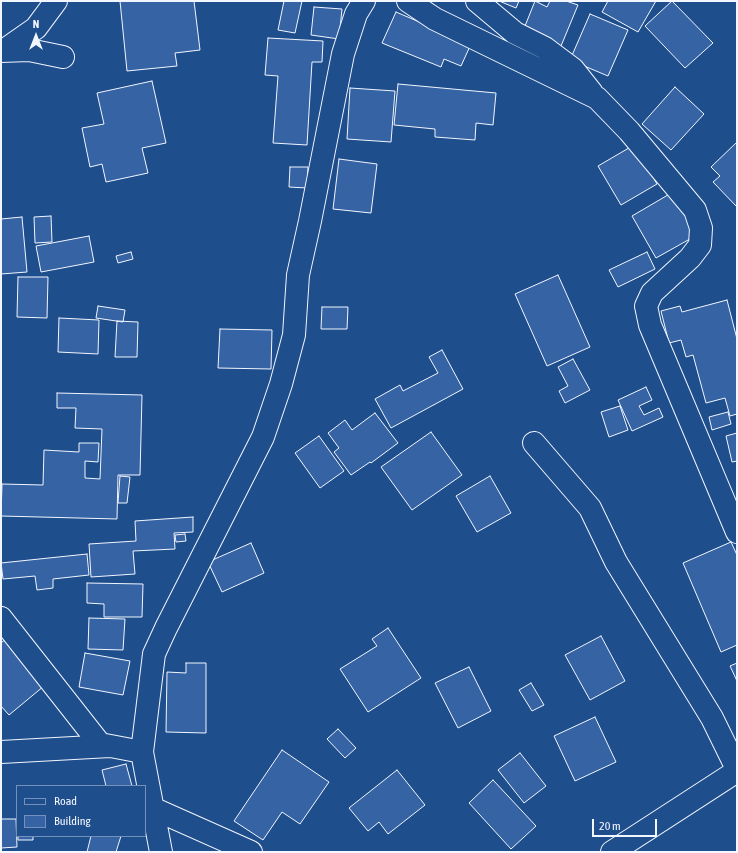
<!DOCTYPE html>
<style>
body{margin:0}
#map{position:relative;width:738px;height:853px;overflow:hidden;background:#1f4e8c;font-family:"Asap Condensed",sans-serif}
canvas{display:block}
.frame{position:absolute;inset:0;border:2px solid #f2f6ff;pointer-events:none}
.legend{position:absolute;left:16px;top:785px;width:130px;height:52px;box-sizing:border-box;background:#1f4e8c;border:1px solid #7391ba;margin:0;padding:5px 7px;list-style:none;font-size:12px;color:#f2f6ff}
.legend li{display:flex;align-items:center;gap:8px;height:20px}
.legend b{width:20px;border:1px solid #7391ba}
.north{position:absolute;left:16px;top:16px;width:40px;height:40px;-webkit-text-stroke:3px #1f4e8c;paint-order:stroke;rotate:0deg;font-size:11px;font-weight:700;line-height:16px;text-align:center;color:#f2f6ff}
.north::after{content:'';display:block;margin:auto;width:14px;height:18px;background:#f2f6ff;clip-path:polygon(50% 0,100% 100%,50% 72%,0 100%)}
.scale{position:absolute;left:592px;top:819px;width:65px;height:18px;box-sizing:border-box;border:2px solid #f2f6ff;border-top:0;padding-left:5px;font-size:12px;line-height:14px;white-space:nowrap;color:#f2f6ff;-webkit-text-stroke:3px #1f4e8c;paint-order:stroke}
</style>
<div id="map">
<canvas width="738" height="853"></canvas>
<div class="frame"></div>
<ul class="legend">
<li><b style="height:5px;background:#1f4e8c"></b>Road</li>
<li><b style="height:11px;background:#3563a3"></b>Building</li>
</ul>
<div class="north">N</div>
<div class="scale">20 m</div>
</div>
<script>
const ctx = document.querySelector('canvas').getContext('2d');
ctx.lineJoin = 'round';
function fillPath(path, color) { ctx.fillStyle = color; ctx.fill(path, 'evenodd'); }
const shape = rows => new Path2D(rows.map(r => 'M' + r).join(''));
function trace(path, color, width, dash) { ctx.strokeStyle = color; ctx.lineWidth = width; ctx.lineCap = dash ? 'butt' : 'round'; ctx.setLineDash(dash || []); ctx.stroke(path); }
const building = shape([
 [120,1,194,1,200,50,175,53,177,66,127,71,120,1],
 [284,1,302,1,295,33,278,30,284,1],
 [499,1,519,1,516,8,499,1],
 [535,1,547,7,550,1,566,1,578,5,561,46,523,31,535,1],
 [608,1,656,1,638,32,602,12,608,1],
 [672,1,713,43,685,68,645,26,672,1],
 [314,7,342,9,339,39,311,35,314,7],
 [396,12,471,44,461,66,444,59,441,67,382,43,396,12],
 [590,14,628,30,608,76,570,60,590,14],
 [268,38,323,41,322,62,312,62,307,145,273,143,278,76,265,75,268,38],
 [152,81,166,143,142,148,148,173,106,182,102,164,90,167,82,128,104,124,97,93,152,81],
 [398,84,496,93,493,125,476,123,475,140,435,137,435,129,394,125,398,84],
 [675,87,704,114,671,150,642,124,675,87],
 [350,88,395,91,391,142,347,139,350,88],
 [737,142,737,207,713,182,720,176,711,167,737,142],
 [634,145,657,184,621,205,598,166,634,145],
 [339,159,377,164,371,213,333,209,339,159],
 [290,167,308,167,307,188,289,187,290,167],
 [673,192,697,235,656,258,632,216,673,192],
 [51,216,52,242,35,243,34,217,51,216],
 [22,217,27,272,1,274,1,219,22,217],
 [89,236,94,262,41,272,36,246,89,236],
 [131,252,133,259,118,263,116,256,131,252],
 [647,252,655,269,618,287,609,270,647,252],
 [558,275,590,347,547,366,515,294,558,275],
 [18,277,48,277,47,318,17,317,18,277],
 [727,300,737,339,737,414,730,416,725,398,706,403,693,355,686,357,681,340,669,343,661,311,680,306,682,312,727,300],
 [98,306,125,310,123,322,96,318,98,306],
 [322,307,348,307,347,329,321,329,322,307],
 [59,318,99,320,98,354,58,352,59,318],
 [117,321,138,322,137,357,115,357,117,321],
 [220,329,272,330,271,369,218,368,220,329],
 [442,350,463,389,391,428,375,399,400,385,403,391,438,373,429,357,442,350],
 [573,359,590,390,565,403,559,391,568,386,558,367,573,359],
 [646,387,652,400,639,406,644,415,659,408,663,417,632,431,618,400,646,387],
 [57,393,142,395,140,475,118,475,117,519,1,516,2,484,43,485,44,450,79,452,79,443,99,443,98,462,85,461,85,478,100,479,102,429,75,428,76,408,57,408,57,393],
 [620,406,628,430,609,437,601,412,620,406],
 [728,412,731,424,712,430,709,417,728,412],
 [375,413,398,443,371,463,370,462,351,475,334,452,339,448,328,433,345,420,352,430,375,413],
 [431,432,462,475,412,510,381,467,431,432],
 [737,433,737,461,732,462,726,436,737,433],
 [319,436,344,471,320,488,295,453,319,436],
 [120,476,130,477,127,503,118,503,120,476],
 [490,476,511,513,477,532,456,496,490,476],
 [193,517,193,532,174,533,175,549,133,551,135,574,91,577,89,544,136,541,135,521,193,517],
 [185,534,186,541,176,542,175,535,185,534],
 [731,542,737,555,737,645,721,652,683,563,731,542],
 [251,543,264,573,222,592,208,562,251,543],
 [87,554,89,575,53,579,53,588,37,590,35,576,3,579,1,563,87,554],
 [87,583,143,584,142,617,104,617,104,604,87,603,87,583],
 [89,618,125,619,123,650,88,649,89,618],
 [388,628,421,678,368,712,340,669,377,646,372,639,388,628],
 [9,636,56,676,9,715,1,706,1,643,9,636],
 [601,636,625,681,590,700,565,655,601,636],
 [85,653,130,661,123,695,79,687,85,653],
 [186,663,206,663,206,733,166,732,167,672,186,673,186,663],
 [737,663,737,681,730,666,737,663],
 [469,667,491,711,458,728,435,683,469,667],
 [531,683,544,705,532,711,519,690,531,683],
 [595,717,616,762,575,781,554,736,595,717],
 [338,729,356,748,345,758,327,739,338,729],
 [282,750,329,782,300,824,282,812,263,840,234,821,282,750],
 [520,753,546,786,524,803,498,770,520,753],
 [126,764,132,786,106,786,102,770,126,764],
 [397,770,425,805,388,834,379,822,368,831,349,808,397,770],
 [493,780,536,826,511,849,469,803,493,780],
 [1,819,16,819,17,847,1,848,1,819],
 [18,836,33,836,33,840,18,840,18,836],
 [91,836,121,836,116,852,87,852,91,836]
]);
const minor = shape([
 [408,1,435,19,597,98,629,131,695,210,701,228,700,245,690,258,652,293,646,306,650,325,737,532],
 [477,1,515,33,545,48,573,69,592,93],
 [1,51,29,50,63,57],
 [3,51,36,28,56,1],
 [534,443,590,508,616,562,712,718,737,769],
 [1,618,100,744,142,752],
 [1,752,110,746],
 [152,808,251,852],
 [161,852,142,752,154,654,166,628,263,437,281,384,294,335,298,275,310,221,343,54,356,14,364,1],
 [612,852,737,771]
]);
fillPath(building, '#3563a3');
trace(building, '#f2f6ff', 1);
trace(minor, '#f2f6ff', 24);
trace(minor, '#1f4e8c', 22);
</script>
